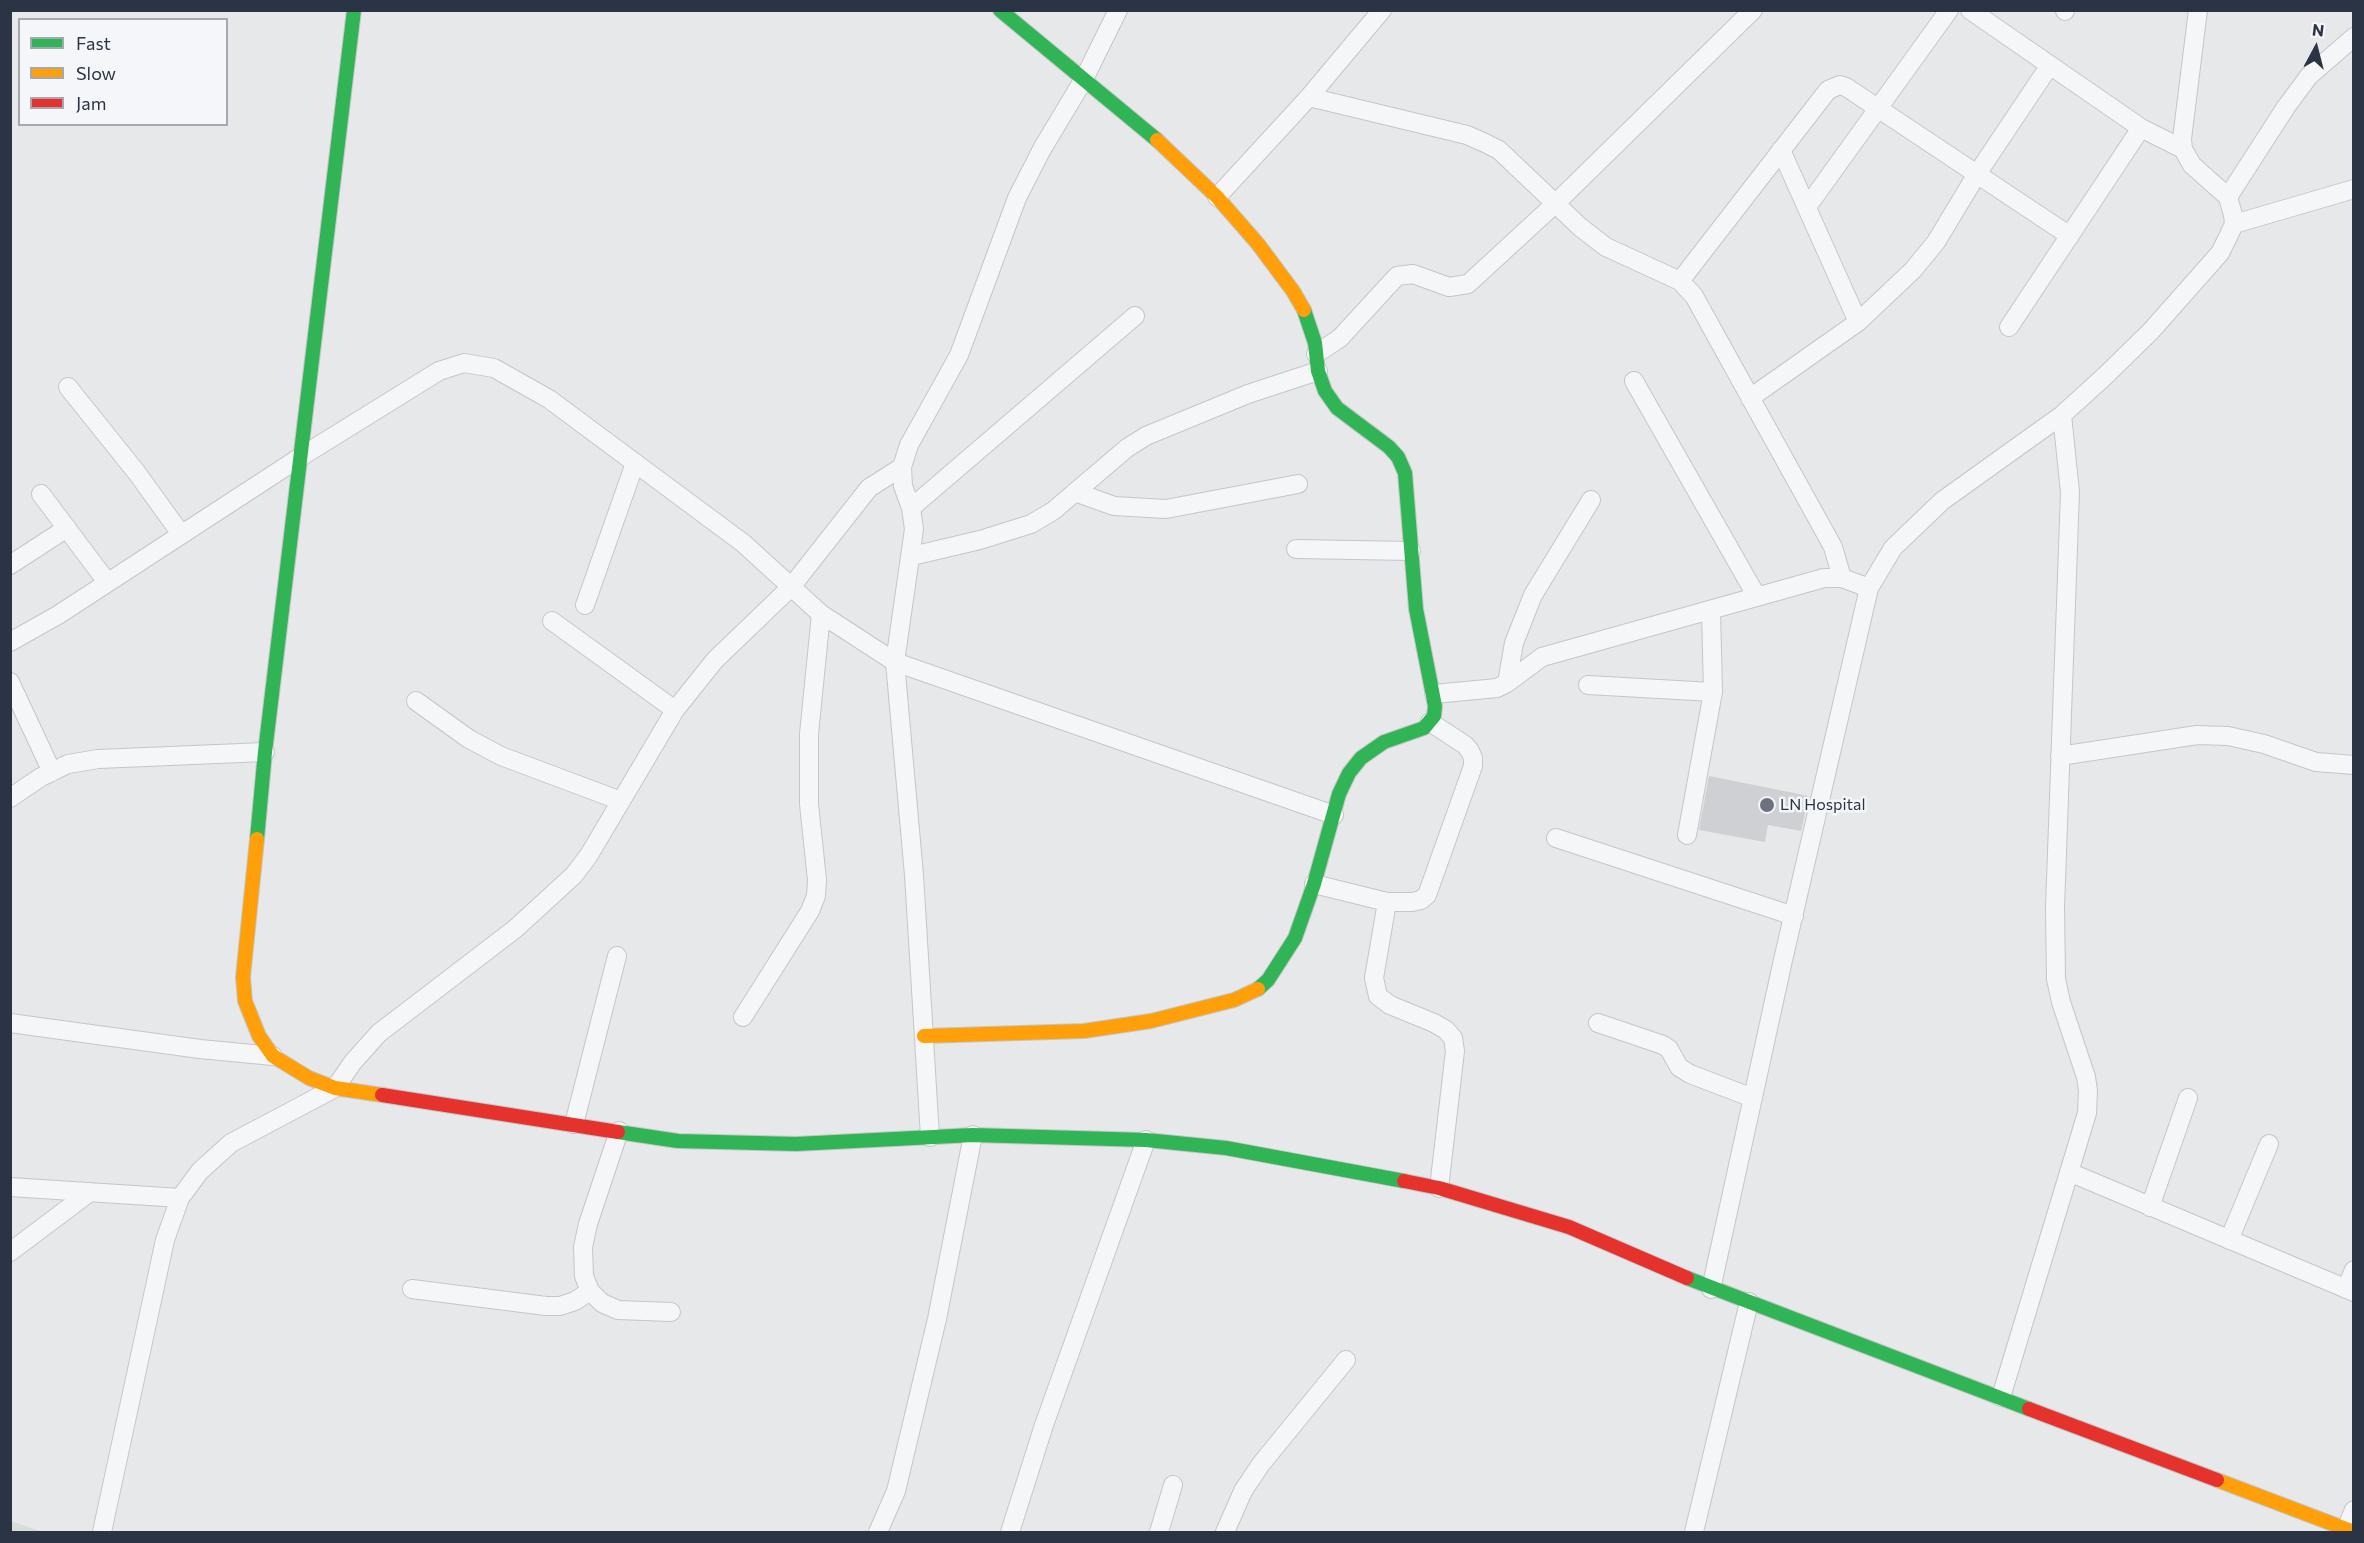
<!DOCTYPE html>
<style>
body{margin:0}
#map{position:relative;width:2364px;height:1543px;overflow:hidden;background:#e6e8ea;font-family:Commissioner,sans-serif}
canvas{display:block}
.frame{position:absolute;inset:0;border:12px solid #2b3445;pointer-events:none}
.legend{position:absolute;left:18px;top:18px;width:210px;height:108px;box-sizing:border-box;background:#f4f6f9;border:2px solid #a4a8b1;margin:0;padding:8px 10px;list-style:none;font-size:18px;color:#2b3445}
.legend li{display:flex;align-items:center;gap:12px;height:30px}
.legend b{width:30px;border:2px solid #a4a8b1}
.north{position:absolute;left:2286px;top:18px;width:60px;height:60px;-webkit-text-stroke:4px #f4f6f9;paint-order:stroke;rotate:7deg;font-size:16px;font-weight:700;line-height:24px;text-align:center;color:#2b3445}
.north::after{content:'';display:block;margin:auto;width:21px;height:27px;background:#2b3445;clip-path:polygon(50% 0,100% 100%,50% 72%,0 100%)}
</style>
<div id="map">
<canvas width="2364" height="1543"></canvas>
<div class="frame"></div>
<ul class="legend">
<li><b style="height:8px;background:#30b455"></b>Fast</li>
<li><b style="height:8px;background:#ff9f0a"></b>Slow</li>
<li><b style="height:8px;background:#e5322d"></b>Jam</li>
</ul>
<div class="north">N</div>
</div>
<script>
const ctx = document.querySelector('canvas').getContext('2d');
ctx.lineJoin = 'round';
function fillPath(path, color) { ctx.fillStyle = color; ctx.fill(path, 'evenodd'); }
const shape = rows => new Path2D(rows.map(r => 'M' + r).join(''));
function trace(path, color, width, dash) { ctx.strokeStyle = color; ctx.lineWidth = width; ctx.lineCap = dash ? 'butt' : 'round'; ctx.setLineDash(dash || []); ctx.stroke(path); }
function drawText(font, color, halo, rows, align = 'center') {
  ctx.font = font + ' Commissioner,sans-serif'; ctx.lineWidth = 5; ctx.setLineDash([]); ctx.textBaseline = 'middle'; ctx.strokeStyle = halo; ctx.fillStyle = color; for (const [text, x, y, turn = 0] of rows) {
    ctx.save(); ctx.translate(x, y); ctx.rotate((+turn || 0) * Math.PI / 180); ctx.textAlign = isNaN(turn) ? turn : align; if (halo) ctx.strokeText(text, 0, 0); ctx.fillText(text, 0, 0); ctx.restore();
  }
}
const green = shape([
 [11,1521,43,1532,11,1532]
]);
const building = shape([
 [1709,776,1809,796,1801,831,1768,825,1765,842,1699,830]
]);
const street = shape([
 [1970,10,2141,128,2183,149],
 [2065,11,2065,10],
 [1309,97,1467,135,1485,143,1499,150,1580,227,1606,247,1680,281,1694,296,1833,547,1842,578],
 [1781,150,1858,322],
 [1217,197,1309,97,1382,10],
 [2228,197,2286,107,2309,76,2354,37],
 [1807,207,1949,10],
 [2234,224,2354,189],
 [1680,281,1828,90,1840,85,1846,87,2070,236],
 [2009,327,2141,128],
 [1316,354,1340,338,1397,276,1413,274,1449,287,1468,284,1556,203,1753,10],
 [1634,381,1757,597],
 [68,387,137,473,181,534],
 [1750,398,1858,322,1913,270,1936,242,1977,174,2050,65],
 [1075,492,1114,506,1166,509,1298,484],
 [41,494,107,582],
 [911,508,1135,316],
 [1296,549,1411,551],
 [912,556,980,540,1031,524,1053,511,1127,448,1146,436,1248,394,1318,371],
 [10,565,67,528],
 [585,605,635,463],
 [552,621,675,710],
 [10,642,58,615,302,456,439,371,464,363,494,368,549,399,743,543,821,614,895,662,1334,815],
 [10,682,52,772],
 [1507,683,1514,643,1533,595,1591,500],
 [1588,685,1713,692],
 [1434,694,1497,688,1507,683,1542,657,1824,578,1842,578,1869,588],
 [416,701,469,739,501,756,621,801],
 [2060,756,2197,735,2228,736,2264,744,2316,762,2354,765],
 [10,798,41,777,68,764,98,759,265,752],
 [1687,835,1713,692,1711,611],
 [1556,838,1794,916],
 [1314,884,1387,902,1412,902,1421,900,1427,895,1473,766,1473,758,1470,751,1465,745,1430,722],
 [1387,902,1374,978,1378,996,1390,1005,1434,1023,1446,1030,1453,1038,1455,1051,1439,1188],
 [743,1017,810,911,816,896,817,880,809,804,809,734,821,614],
 [10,1023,200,1049,273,1056],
 [1598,1023,1663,1045,1669,1049,1679,1067,1690,1074,1753,1098],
 [574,1124,617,956],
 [619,1131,588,1224,583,1247,584,1276,590,1291,602,1303,618,1310,671,1312],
 [930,1137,914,875,895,662,914,529,911,508,903,486,902,467,909,445,959,355,1017,198,1042,149,1084,79,1118,10],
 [2069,1172,2354,1292],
 [10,1187,180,1198],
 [2150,1207,2188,1098],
 [2229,1240,2269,1144],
 [10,1252,90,1192],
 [412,1289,546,1306,560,1306,575,1301,590,1291],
 [1711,1289,1783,960,1869,588,1893,548,1942,501,2062,415,2105,376,2151,331,2220,253,2228,237,2234,224,2233,215,2228,197,2192,165,2183,149,2182,139,2198,10],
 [2346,1289,2354,1270],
 [2001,1397,2087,1113,2088,1091,2086,1077,2061,1002,2056,979,2055,908,2070,492,2062,415],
 [2346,1529,2354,1510],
 [102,1532,165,1240,180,1198,200,1171,231,1143,335,1088,353,1062,379,1033,515,929,574,875,589,855,675,710,715,660,791,587,869,488,902,467],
 [878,1532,896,1491,937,1319,973,1135],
 [1010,1532,1044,1425,1146,1140],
 [1159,1532,1173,1485],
 [1225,1532,1243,1491,1261,1464,1346,1360],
 [1694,1532,1749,1302]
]);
const fast = shape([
 [1000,10,1157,140],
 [257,839,265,752,354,10],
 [1258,989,1268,980,1295,938,1314,884,1339,794,1349,773,1361,758,1384,742,1424,728,1434,716,1435,706,1416,609,1405,473,1398,457,1389,447,1337,408,1325,391,1318,371,1315,343,1304,310],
 [618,1132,678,1141,796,1144,973,1135,1146,1140,1226,1148,1404,1181],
 [1687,1278,2029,1409]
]);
const slow = shape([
 [1157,140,1217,197,1258,244,1293,291,1304,310],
 [257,839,243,977,245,1001,259,1036,273,1056,309,1078,335,1088,382,1095],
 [924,1036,1084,1031,1151,1021,1234,1000,1258,989],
 [2217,1480,2354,1532]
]);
const jam = shape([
 [382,1095,618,1132],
 [1404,1181,1439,1188,1569,1227,1687,1278],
 [2029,1409,2217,1480]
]);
const markers = [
 [1767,805,8,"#6c737f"]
];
const poiNames = [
 ["LN Hospital",1780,805]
];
fillPath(green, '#d6ded6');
fillPath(building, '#ced0d3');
trace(street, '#c4c6c8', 20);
trace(fast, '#c4c6c8', 16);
trace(slow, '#c4c6c8', 16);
trace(jam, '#c4c6c8', 16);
trace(street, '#f5f6f7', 18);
trace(fast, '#30b455', 14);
trace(slow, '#ff9f0a', 14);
trace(jam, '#e5322d', 14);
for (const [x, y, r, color] of markers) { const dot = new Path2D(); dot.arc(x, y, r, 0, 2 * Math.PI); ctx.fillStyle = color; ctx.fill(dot); trace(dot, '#f4f6f9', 2); }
drawText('16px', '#2b3445', '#f4f6f9', poiNames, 'left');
</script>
